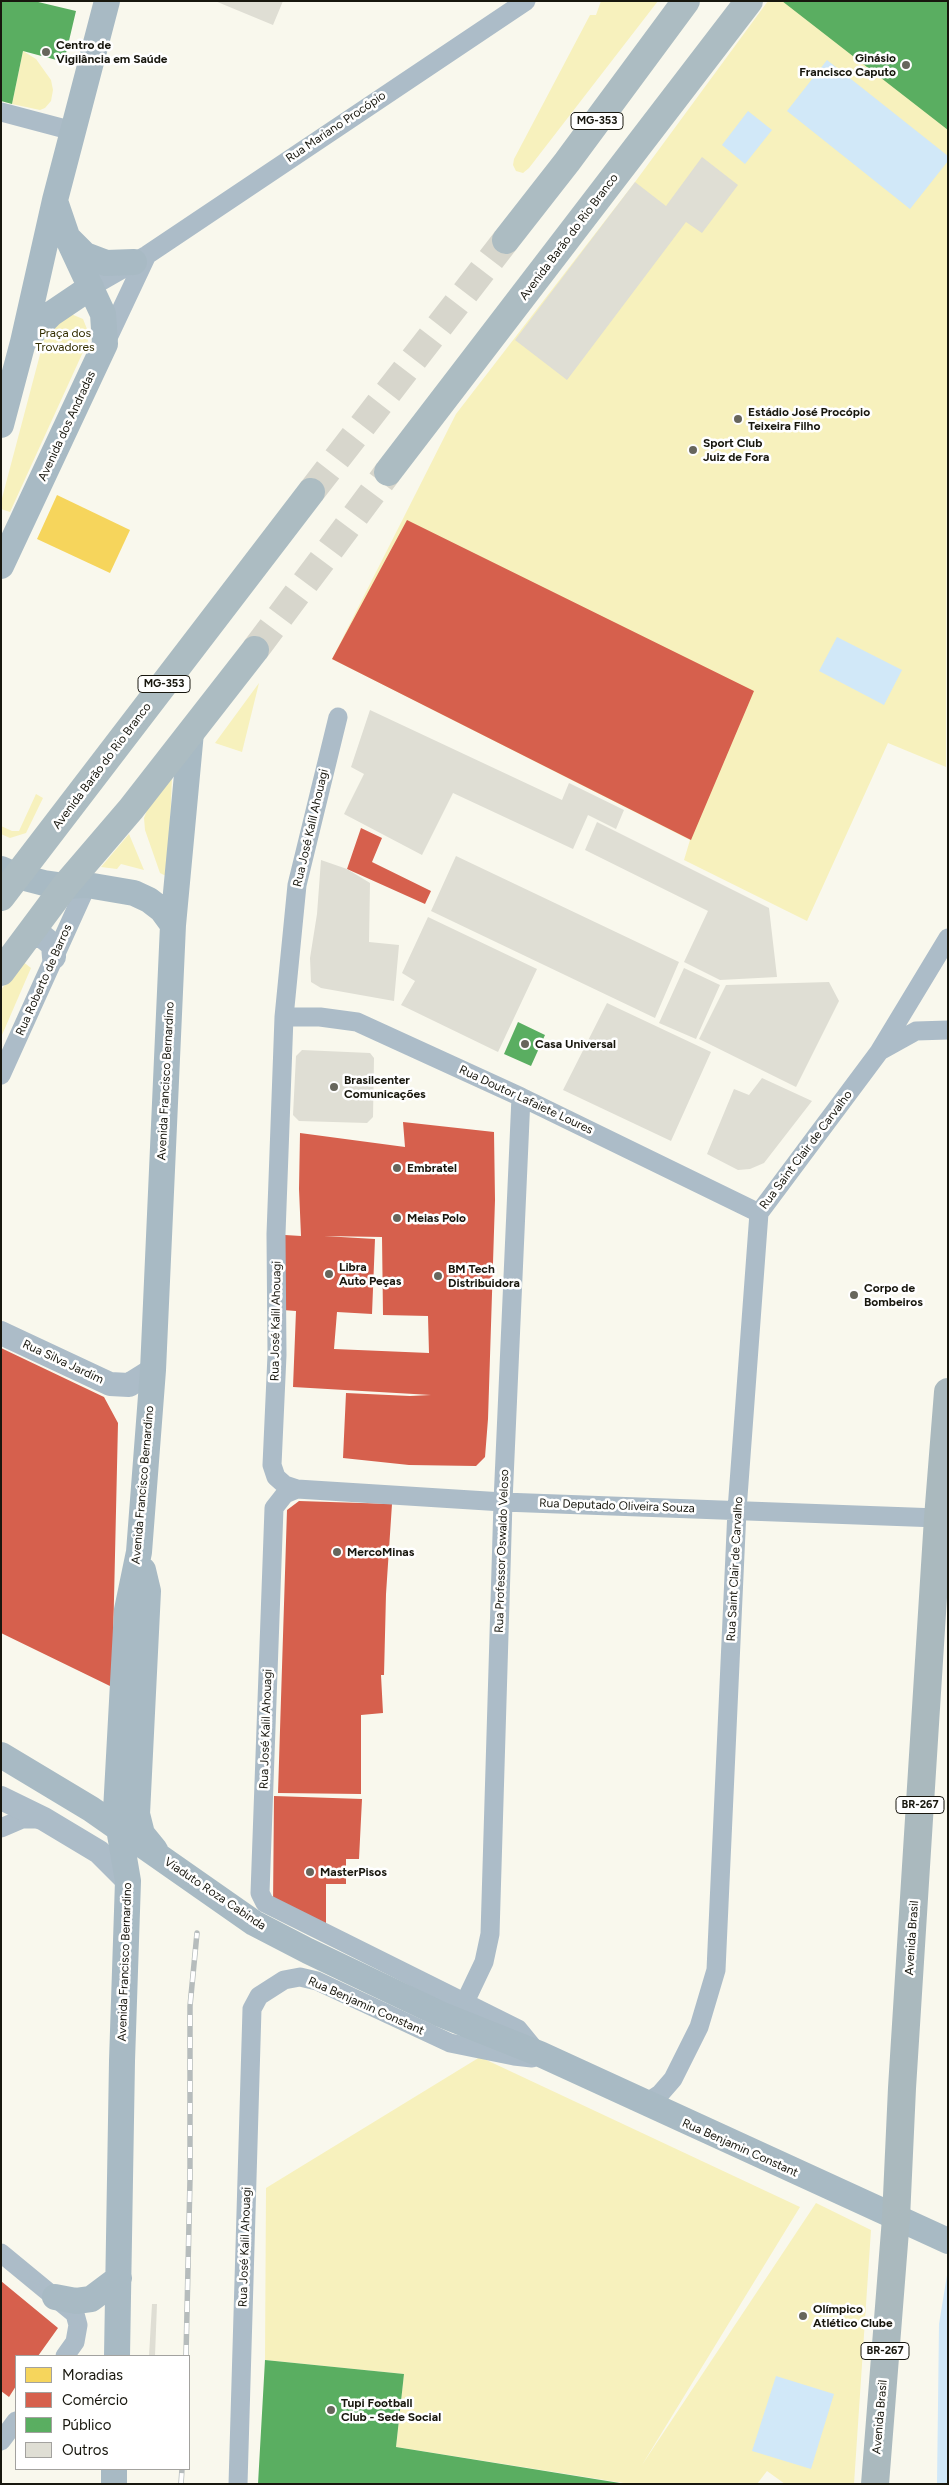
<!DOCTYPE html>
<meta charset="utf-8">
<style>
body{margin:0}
#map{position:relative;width:949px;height:2485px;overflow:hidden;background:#f9f8ed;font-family:Figtree,sans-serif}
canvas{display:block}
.frame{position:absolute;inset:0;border:2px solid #18170e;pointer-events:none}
.legend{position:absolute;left:15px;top:2355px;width:175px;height:115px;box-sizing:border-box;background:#fff;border:1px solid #a3a29f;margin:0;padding:6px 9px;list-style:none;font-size:15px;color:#18170e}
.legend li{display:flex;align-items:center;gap:10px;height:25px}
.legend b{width:25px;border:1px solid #a3a29f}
</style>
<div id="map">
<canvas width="949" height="2485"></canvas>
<div class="frame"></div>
<ul class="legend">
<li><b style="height:14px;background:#f6d55c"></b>Moradias</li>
<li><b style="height:14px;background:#d6604d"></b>Comércio</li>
<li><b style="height:14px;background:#5aae61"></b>Público</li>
<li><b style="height:14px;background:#dfded4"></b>Outros</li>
</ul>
</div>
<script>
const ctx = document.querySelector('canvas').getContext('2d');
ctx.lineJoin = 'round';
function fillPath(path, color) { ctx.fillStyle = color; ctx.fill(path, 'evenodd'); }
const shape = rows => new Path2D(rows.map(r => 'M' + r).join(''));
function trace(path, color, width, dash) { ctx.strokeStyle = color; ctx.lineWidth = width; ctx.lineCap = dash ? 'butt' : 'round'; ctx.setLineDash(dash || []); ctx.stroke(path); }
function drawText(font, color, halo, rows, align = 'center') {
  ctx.font = font + ' Figtree,sans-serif'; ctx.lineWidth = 5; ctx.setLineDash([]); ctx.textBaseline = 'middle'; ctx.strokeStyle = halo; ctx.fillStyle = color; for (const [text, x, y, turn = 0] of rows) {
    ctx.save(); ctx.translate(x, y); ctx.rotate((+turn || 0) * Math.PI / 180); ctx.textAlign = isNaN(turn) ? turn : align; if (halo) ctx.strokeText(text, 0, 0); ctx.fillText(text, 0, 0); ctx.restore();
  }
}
const green = shape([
 [601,1,658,1,529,168,523,173,516,171,513,165,514,159,590,15,596,15],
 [768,1,948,1,946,767,888,743,807,921,684,860,690,840,332,659,456,414,635,182],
 [23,51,36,59,51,80,53,90,51,101,45,108,40,110,12,104],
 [71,314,83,319,87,329,88,341,10,512,1,509,1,502,47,328],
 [259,683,242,752,215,743],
 [172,777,168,877,160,873,145,830,144,818,147,810],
 [36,794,43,798,26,833,10,838,1,834,1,826,12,831,19,831],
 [129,834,144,870,121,864,117,869,101,867],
 [22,961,31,968,2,1035,1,990],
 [480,2057,800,2207,642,2465,816,2203,871,2230,854,2484,785,2484,767,2471,757,2484,630,2484,396,2447,404,2374,265,2360,266,2188]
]);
const water = shape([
 [827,60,948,156,948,161,910,209,787,111],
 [748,111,772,130,745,164,722,145],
 [837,637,902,670,884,705,819,671],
 [948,2269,948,2484,937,2484,939,2324],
 [776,2376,834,2394,811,2469,752,2451]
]);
const homes = shape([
 [57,495,130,530,110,573,37,539]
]);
const shops = shape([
 [407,520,754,691,691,840,332,659],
 [361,828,382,838,372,862,431,891,425,904,347,869],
 [403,1122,494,1132,495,1200,488,1419,485,1457,476,1466,409,1465,343,1458,346,1393,410,1396,431,1395,293,1387,296,1311,283,1310,285,1235,301,1236,299,1189,300,1133,405,1147],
 [324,1236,382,1237,383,1315,428,1316,429,1353,334,1349,337,1312,372,1314,375,1239],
 [1,1348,104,1397,118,1423,112,1687,1,1633],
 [299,1501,392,1504,386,1594,384,1675,381,1675,383,1713,361,1715,361,1794,278,1793,287,1510],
 [274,1796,362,1799,359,1859,346,1859,346,1884,326,1884,326,1931,273,1906],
 [1,2281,58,2328,38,2356,16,2356,16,2386,9,2397,1,2391]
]);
const public = shape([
 [1,1,34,1,76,11,64,62,23,51,12,104,1,101],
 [782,1,948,1,948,130],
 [518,1022,545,1035,531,1066,504,1054],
 [265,2360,404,2374,396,2447,626,2484,258,2484]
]);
const building = shape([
 [215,1,283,1,273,25],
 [702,157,738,185,702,233,686,222,567,380,515,340,635,182,666,206],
 [370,710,562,800,569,783,624,810,616,829,588,815,573,849,453,793,422,855,344,814,364,774,351,767],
 [597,822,769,908,777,977,720,980,684,962,708,911,585,850],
 [456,856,679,962,655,1018,431,911],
 [321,860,347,869,370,883,369,942,399,945,394,1001,321,988,311,982,310,958,317,914],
 [428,917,537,969,498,1052,401,1005,415,981,402,973],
 [684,968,720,985,696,1039,659,1023],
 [829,982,839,1001,796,1087,699,1039,726,985],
 [607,1003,711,1052,671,1141,563,1090],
 [302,1050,370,1053,374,1058,373,1117,367,1123,299,1121,293,1115,296,1056],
 [762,1078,812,1101,764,1163,750,1169,738,1170,707,1154,734,1089,749,1095],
 [152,2304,157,2304,155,2356,149,2356]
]);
const primaryTunnel = shape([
 [311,492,506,240],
 [255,650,388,472]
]);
const minor = shape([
 [1,112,73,131],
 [91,287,147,255,526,1],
 [107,340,147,255],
 [338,717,297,885,284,1017,276,1234,277,1355,272,1465,276,1477,285,1485,297,1489,503,1502,938,1518],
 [284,1017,320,1017,357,1022,521,1097,759,1213],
 [880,1051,916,1031,948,1030],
 [1,1075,87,885],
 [297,1489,285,1494,274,1508,260,1893,265,1903,518,2029,536,2051],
 [1,1828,22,1819,42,1819],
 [465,2002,484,1962,490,1934,503,1502,521,1097],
 [645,2104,660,2094,673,2079,699,2027,716,1970,737,1510,759,1213,879,1052,948,938],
 [1,2253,75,2314,78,2325,75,2342,65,2356],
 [1,2441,16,2421],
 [238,2484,252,2009,259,1996,284,1980,300,1977,317,1981,450,2043,514,2056,532,2058]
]);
const tertiary = shape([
 [25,940,33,936,42,936,53,945,54,957],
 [1,1333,110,1384,129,1385,153,1370],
 [1,1798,44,1819,99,1852,128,1881]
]);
const secondary = shape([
 [70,240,85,255,106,263,134,262],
 [23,342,51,314,91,287],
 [1,425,23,342,55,200,107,1],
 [1,566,105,344,103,314,68,239,55,201],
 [1,869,17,876,44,883,65,886,87,885,134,893,149,900,162,910,173,925],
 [143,1570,148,1591,137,1814,142,1834,155,1850],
 [1,1755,91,1809,254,1923,308,1951,440,2014,540,2054,948,2241],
 [55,2297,76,2301,91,2299,119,2278],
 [117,2356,122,2061,128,1881,116,1811,127,1610,139,1552,153,1370,173,925,191,732],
 [114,2484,114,2469]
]);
const primary = shape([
 [506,240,567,162,686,1],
 [388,472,749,1],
 [1,897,311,492],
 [1,972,65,886,131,809,255,650]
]);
const trunk = shape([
 [875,2484,896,2218,902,2088,938,1518,948,1392]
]);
const rail = shape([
 [186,2356,190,2179,190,2006,197,1933],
 [181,2484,182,2469]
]);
const markers = [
 [46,52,5,"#67665c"],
 [906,65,5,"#67665c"],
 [738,419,5,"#67665c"],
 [693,450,5,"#67665c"],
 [525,1044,5,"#67665c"],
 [334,1087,5,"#67665c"],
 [397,1168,5,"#67665c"],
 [397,1218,5,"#67665c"],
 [329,1274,5,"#67665c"],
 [438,1276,5,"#67665c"],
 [854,1295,5,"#67665c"],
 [337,1552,5,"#67665c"],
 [310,1872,5,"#67665c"],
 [803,2316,5,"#67665c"],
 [331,2410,5,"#67665c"]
];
const shields = [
 [597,121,52],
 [164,684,52],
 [920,1805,48],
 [885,2351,48]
];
const shieldNames = [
 ["MG-353",597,121],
 ["MG-353",164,684],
 ["BR-267",920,1805],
 ["BR-267",885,2351]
];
const poiNames = [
 ["Centro de",56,45],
 ["Vigilância em Saúde",56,59],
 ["Ginásio",896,58,"right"],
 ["Francisco Caputo",896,72,"right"],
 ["Estádio José Procópio",748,412],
 ["Teixeira Filho",748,426],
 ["Sport Club",703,443],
 ["Juiz de Fora",703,457],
 ["Casa Universal",535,1044],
 ["Brasilcenter",344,1080],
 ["Comunicações",344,1094],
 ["Embratel",407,1168],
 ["Meias Polo",407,1218],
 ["Libra",339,1267],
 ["Auto Peças",339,1281],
 ["BM Tech",448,1269],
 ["Distribuidora",448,1283],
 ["Corpo de",864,1288],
 ["Bombeiros",864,1302],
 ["MercoMinas",347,1552],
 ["MasterPisos",320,1872],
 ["Olímpico",813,2309],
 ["Atlético Clube",813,2323],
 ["Tupi Football",341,2403],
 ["Club - Sede Social",341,2417]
];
const streetNames = [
 ["Rua Mariano Procópio",336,127,-34],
 ["Avenida Barão do Rio Branco",569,237,-53],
 ["Avenida dos Andradas",67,426,-65],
 ["Avenida Barão do Rio Branco",102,766,-53],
 ["Rua José Kalil Ahouagi",311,828,-77],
 ["Rua Roberto de Barros",44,980,-66],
 ["Avenida Francisco Bernardino",166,1081,-87],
 ["Rua Doutor Lafaiete Loures",526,1100,25],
 ["Rua Saint Clair de Carvalho",806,1150,-53],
 ["Rua José Kalil Ahouagi",276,1321,-89],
 ["Rua Silva Jardim",63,1362,25],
 ["Avenida Francisco Bernardino",143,1485,-85],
 ["Rua Deputado Oliveira Souza",617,1506,2],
 ["Rua Professor Oswaldo Veloso",502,1551,-88],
 ["Rua Saint Clair de Carvalho",735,1569,-87],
 ["Rua José Kalil Ahouagi",266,1729,-88],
 ["Viaduto Roza Cabinda",215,1894,34],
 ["Avenida Brasil",912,1938,-86],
 ["Avenida Francisco Bernardino",125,1962,-88],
 ["Rua Benjamin Constant",366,2006,24],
 ["Rua Benjamin Constant",740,2148,24],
 ["Rua José Kalil Ahouagi",245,2247,-88],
 ["Avenida Brasil",880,2417,-85]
];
const parkNames = [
 ["Praça dos",65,333],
 ["Trovadores",65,347]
];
fillPath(green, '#f7f1bd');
fillPath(water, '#d1e8f8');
fillPath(homes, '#f6d55c');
fillPath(shops, '#d6604d');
fillPath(public, '#5aae61');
fillPath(building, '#dfded4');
trace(primaryTunnel, '#d7d6cc', 28, [28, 14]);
trace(minor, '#acbcc8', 19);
trace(tertiary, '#acbcc8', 24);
trace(secondary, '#a8bac4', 26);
trace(primary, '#acbcc2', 28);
trace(trunk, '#aab9be', 28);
trace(rail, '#b6bcbc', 5.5);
trace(rail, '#fff', 4, [11]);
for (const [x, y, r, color] of markers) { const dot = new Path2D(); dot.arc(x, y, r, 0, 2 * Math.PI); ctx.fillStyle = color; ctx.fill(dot); trace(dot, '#fff', 2); }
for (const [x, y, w] of shields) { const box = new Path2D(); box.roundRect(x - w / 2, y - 8.5, w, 17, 4); ctx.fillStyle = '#fff'; ctx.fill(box); trace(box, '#18170e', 1); }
drawText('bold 11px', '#18170e', null, shieldNames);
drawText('bold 12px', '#18170e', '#fff', poiNames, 'left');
drawText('12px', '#18170e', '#fff', streetNames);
drawText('12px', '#332e00', '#fff', parkNames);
</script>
